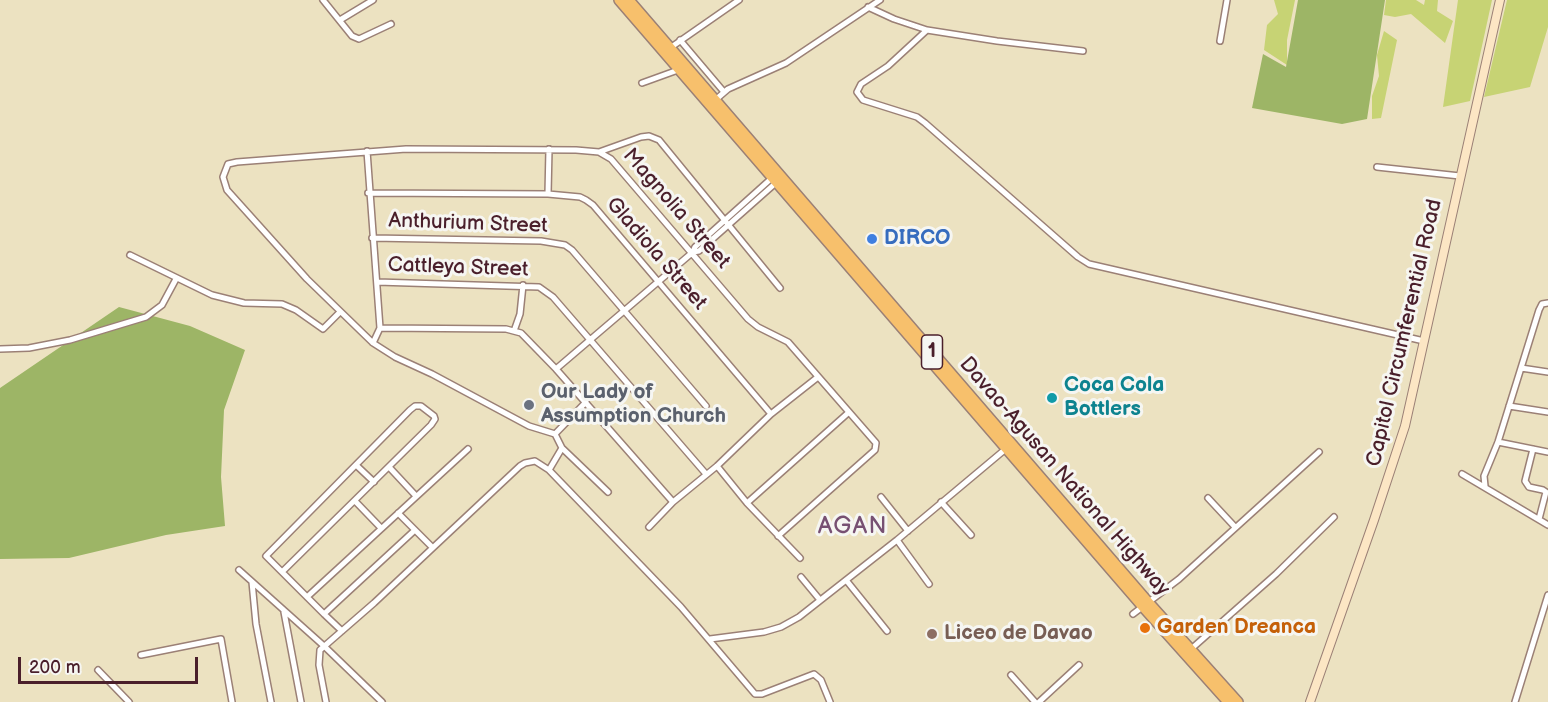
<!DOCTYPE html>
<style>
body{margin:0}
#map{position:relative;width:1548px;height:702px;overflow:hidden;background:#ece2c1;font-family:"Balsamiq Sans",sans-serif}
canvas{display:block}
.scale{position:absolute;left:18px;top:657px;width:180px;height:27px;box-sizing:border-box;border:3px solid #4a1f2b;border-top:0;padding-left:8px;font-size:18px;line-height:21px;white-space:nowrap;color:#4a1f2b;-webkit-text-stroke:4px #f6f6f2;paint-order:stroke}
</style>
<div id="map">
<canvas width="1548" height="702"></canvas>
<div class="scale">200 m</div>
</div>
<script>
const ctx = document.querySelector('canvas').getContext('2d');
ctx.lineJoin = 'round';
function fillPath(path, color) { ctx.fillStyle = color; ctx.fill(path, 'evenodd'); }
const shape = rows => new Path2D(rows.map(r => 'M' + r).join(''));
function trace(path, color, width, dash) { ctx.strokeStyle = color; ctx.lineWidth = width; ctx.lineCap = dash ? 'butt' : 'round'; ctx.setLineDash(dash || []); ctx.stroke(path); }
function drawText(font, color, halo, rows, align = 'center') {
  ctx.font = font + ' "Balsamiq Sans",sans-serif'; ctx.lineWidth = 6; ctx.setLineDash([]); ctx.textBaseline = 'middle'; ctx.strokeStyle = halo; ctx.fillStyle = color; for (const [text, x, y, turn = 0] of rows) {
    ctx.save(); ctx.translate(x, y); ctx.rotate((+turn || 0) * Math.PI / 180); ctx.textAlign = isNaN(turn) ? turn : align; if (halo) ctx.strokeText(text, 0, 0); ctx.fillText(text, 0, 0); ctx.restore();
  }
}
const green = shape([
 [1274,0,1295,0,1287,40,1287,65,1264,50,1267,25,1278,14],
 [1386,0,1416,0,1424,5,1425,0,1438,0,1437,11,1453,21,1445,43,1411,14,1395,17,1384,15],
 [1458,0,1492,0,1470,101,1443,107],
 [1507,0,1548,0,1548,27,1530,87,1484,97],
 [1384,31,1397,40,1381,118,1372,119,1372,96,1379,76,1377,55]
]);
const forest = shape([
 [1298,0,1385,0,1367,119,1342,124,1252,108,1263,54,1286,67],
 [119,307,190,326,245,350,224,410,221,477,225,526,166,535,69,558,0,559,0,388]
]);
const minor = shape([
 [323,0,352,36,359,39,391,24],
 [868,7,894,19,927,30],
 [340,20,373,0],
 [680,40,724,92],
 [1220,41,1227,0],
 [670,48,739,0],
 [1083,51,997,41,927,30,888,66,861,84,857,92,863,100,917,117,925,123,1078,257,1089,264,1424,341],
 [642,83,678,70],
 [713,102,728,89,786,63,880,0],
 [367,151,380,328,373,343],
 [599,152,641,137,649,136,659,140,780,288],
 [1377,167,1460,176],
 [368,193,548,194,580,197,586,200,593,205,771,414],
 [548,194,549,149],
 [372,238,541,241,565,245,572,250,706,406],
 [693,252,699,251,778,181],
 [130,255,212,295,244,303,282,304,296,310,323,329,340,312],
 [377,282,539,287,553,297,706,474],
 [380,328,506,329,521,333,556,369,673,502],
 [514,331,520,314,523,285],
 [0,349,29,348,70,340,146,317,162,305,176,279],
 [1521,368,1548,372],
 [556,369,693,252,695,247,773,177],
 [1509,406,1548,412],
 [555,434,586,402],
 [1498,442,1548,452],
 [562,448,608,492],
 [1533,449,1525,481,1529,487,1543,490,1546,492,1539,519],
 [356,465,374,482],
 [717,466,747,503,800,558],
 [389,467,416,496],
 [549,470,562,448,555,434,529,426,432,374,395,357,373,343,307,279,227,190,223,177,228,164,237,162,406,149,576,150,599,152,611,159,748,319,758,327,788,342,876,443,875,450,778,536],
 [1462,474,1548,525],
 [1485,486,1484,476,1498,442,1539,310,1542,304,1548,303],
 [881,497,908,531],
 [1208,498,1235,527],
 [355,501,381,528],
 [941,502,971,535],
 [747,503,848,413],
 [398,513,432,547],
 [649,527,673,502,717,466,771,414,818,377],
 [897,540,929,584],
 [239,570,324,646,382,702],
 [282,572,431,425,435,419,434,416,421,406,415,406,410,410,266,556,324,614,342,631],
 [801,577,820,600],
 [846,580,887,631],
 [252,582,256,624,271,702],
 [307,597,468,449],
 [284,612,301,702],
 [324,614,415,530],
 [1133,614,1179,579,1319,452],
 [710,639,764,632,781,627,799,617,897,540,1008,447],
 [1190,650,1276,574,1334,517],
 [141,655,221,639,232,702],
 [98,670,129,702],
 [1011,675,1035,702],
 [326,702,319,665,320,650,374,603,520,466,525,463,535,461,549,470,681,607,755,694,762,694,814,674,821,680,830,702],
 [1039,702,1079,665],
 [1515,702,1548,595]
]);
const secondary = shape([
 [1310,702,1374,520,1405,426,1500,0]
]);
const trunk = shape([
 [619,0,1143,607,1228,702],
 [629,0,1149,603,1238,702]
]);
const markers = [
 [872,239,6,"#3f7fe0"],
 [1052,398,6,"#0f9aa8"],
 [529,405,6,"#6b7280"],
 [1145,628,6,"#e8710a"],
 [932,634,6,"#8d6e63"]
];
const shields = [
 [932,352,21]
];
const shieldNames = [
 ["1",932,352]
];
const streetNames = [
 ["Magnolia Street",676,209,49],
 ["Anthurium Street",468,224,2],
 ["Gladiola Street",656,254,49],
 ["Cattleya Street",458,268,2],
 ["Capitol Circumferential Road",1405,333,-77],
 ["Davao-Agusan National Highway",1064,477,49]
];
const shopNames = [
 ["DIRCO",884,239]
];
const cultureNames = [
 ["Coca Cola",1064,386],
 ["Bottlers",1064,410]
];
const worshipNames = [
 ["Our Lady of",541,393],
 ["Assumption Church",541,417]
];
const foodNames = [
 ["Garden Dreanca",1157,628]
];
const educationNames = [
 ["Liceo de Davao",944,634]
];
const quarterNames = [
 ["AGAN",853,527]
];
fillPath(green, '#c7d374');
fillPath(forest, '#9db566');
trace(minor, '#9b8076', 8);
trace(secondary, '#9b8076', 10);
trace(trunk, '#9b8076', 12);
trace(minor, '#fff', 5);
trace(secondary, '#fce6c4', 8);
trace(trunk, '#f7c06c', 9);
for (const [x, y, r, color] of markers) { const dot = new Path2D(); dot.arc(x, y, r, 0, 2 * Math.PI); ctx.fillStyle = color; ctx.fill(dot); trace(dot, '#f6f6f2', 2); }
for (const [x, y, w] of shields) { const box = new Path2D(); box.roundRect(x - w / 2, y - 17, w, 34, 4.5); ctx.fillStyle = '#f6f6f2'; ctx.fill(box); trace(box, '#4a1f2b', 1.5); }
drawText('bold 20px', '#4a1f2b', null, shieldNames);
drawText('21px', '#4a1f2b', '#f6f6f2', streetNames);
drawText('bold 21px', '#366cbe', '#f6f6f2', shopNames, 'left');
drawText('bold 21px', '#0d838f', '#f6f6f2', cultureNames, 'left');
drawText('bold 21px', '#5b616d', '#f6f6f2', worshipNames, 'left');
drawText('bold 21px', '#c56008', '#f6f6f2', foodNames, 'left');
drawText('bold 21px', '#785e54', '#f6f6f2', educationNames, 'left');
ctx.letterSpacing = '1.5px';
drawText('24px', '#775072', '#f6f6f2', quarterNames);
ctx.letterSpacing = '0px';
</script>
